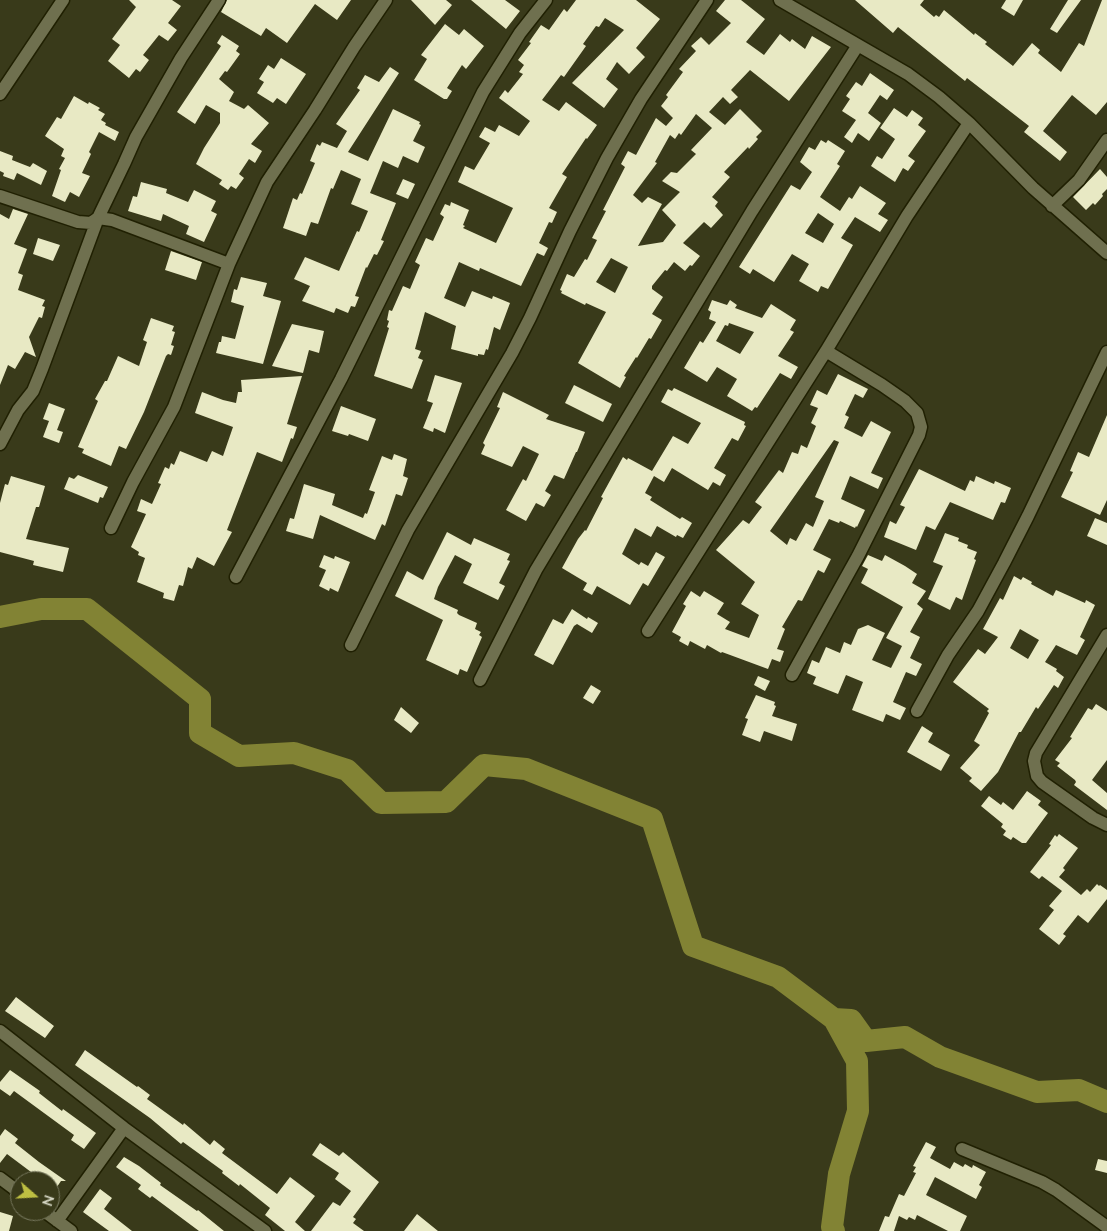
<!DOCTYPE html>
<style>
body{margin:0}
#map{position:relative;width:1107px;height:1231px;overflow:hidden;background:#393a1a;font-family:Mulish,sans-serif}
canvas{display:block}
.north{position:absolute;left:10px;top:1171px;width:50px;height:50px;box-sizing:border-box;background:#393a1a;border:1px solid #78795f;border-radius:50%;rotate:109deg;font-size:14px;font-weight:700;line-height:20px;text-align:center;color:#d7d8c6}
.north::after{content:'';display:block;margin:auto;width:18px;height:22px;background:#bebf42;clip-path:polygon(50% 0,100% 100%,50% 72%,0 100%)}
</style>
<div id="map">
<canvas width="1107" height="1231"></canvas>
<div class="north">N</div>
</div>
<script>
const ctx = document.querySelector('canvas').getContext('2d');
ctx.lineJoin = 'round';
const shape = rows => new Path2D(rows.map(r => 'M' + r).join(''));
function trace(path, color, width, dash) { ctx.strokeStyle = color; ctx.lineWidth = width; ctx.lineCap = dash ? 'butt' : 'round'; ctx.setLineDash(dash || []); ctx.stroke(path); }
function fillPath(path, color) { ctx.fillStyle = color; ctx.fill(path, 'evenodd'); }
const river = shape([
 [0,617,41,609,87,609,200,699,200,733,239,756,294,753,347,770,381,803,446,802,484,765,526,769,652,819,693,946,778,977,834,1019,857,1061,858,1111,839,1174,832,1227,834,1231],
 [834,1019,851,1020,866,1041,905,1037,940,1057,1037,1092,1079,1090,1107,1102]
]);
const building = shape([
 [129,0,172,0,181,6,168,23,177,30,168,41,159,35,143,55,149,60,140,72,136,69,129,78,108,61,120,45,112,39,136,7],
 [227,0,351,0,337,20,315,4,287,43,266,28,261,36,221,12],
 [411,0,446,0,452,5,435,25],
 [471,0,505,0,520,11,506,29],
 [576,0,636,0,660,19,636,48,645,57,629,74,617,62,606,79,618,89,604,108,572,83,624,30,605,18,599,27,596,26,583,44,586,46,564,77,561,75,542,100,559,111,566,102,597,125,587,139,586,138,562,174,567,177,549,208,557,212,552,223,549,222,539,243,548,248,544,256,537,253,521,286,480,268,479,271,459,262,444,298,465,307,472,291,492,299,493,296,510,303,500,330,494,327,488,350,486,349,484,355,478,354,478,356,451,349,456,326,425,312,415,349,421,351,418,358,423,360,412,389,374,376,389,328,387,327,389,321,387,320,389,310,392,311,403,286,410,289,420,265,415,262,426,238,433,241,444,217,440,214,445,204,450,206,451,202,469,210,463,225,465,226,463,228,496,243,513,208,458,182,465,166,474,170,490,143,479,137,485,127,495,132,499,125,519,136,530,121,499,98,505,90,508,93,523,74,519,72,524,65,518,60,531,43,529,42,541,25,549,30,564,9,567,12],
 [725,0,741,0,765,19,746,42,764,55,780,34,790,42,792,39,805,49,812,36,831,47,789,101,750,70,731,90,738,97,730,104,723,97,709,112,725,125,740,109,762,131,756,137,758,139,749,149,748,147,724,172,730,177,712,197,718,202,715,206,723,215,711,228,704,222,683,243,700,256,692,266,690,265,685,271,674,262,667,271,665,270,652,286,652,289,663,297,652,314,662,320,651,339,649,338,637,358,636,357,624,376,626,377,620,388,578,363,606,312,586,303,585,305,561,293,562,291,560,290,567,274,574,277,585,259,587,260,597,240,592,238,606,211,603,210,625,167,621,164,628,151,636,155,656,118,666,126,673,118,661,106,668,97,666,95,683,72,679,69,696,51,691,46,701,37,709,45,731,23,716,11],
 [696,114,712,128,691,150,696,154,677,173,671,172,662,181,680,192,662,210,676,225,663,242,638,246,662,204,648,197,642,203,633,195,657,163,655,162,670,135,675,139,679,133,681,135],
 [611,258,628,267,615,293,596,282],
 [855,0,924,0,920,5,934,17,936,15,939,17,944,10,974,35,975,33,987,42,985,44,1013,66,1032,43,1040,50,1038,53,1061,72,1079,43,1084,46,1102,0,1107,0,1107,102,1096,115,1072,95,1043,131,1067,152,1060,161,1024,132,1029,126,967,78,965,81,898,27,893,33],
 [1006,0,1023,0,1014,16,1001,8],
 [1068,0,1081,0,1057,33,1050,29],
 [445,24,459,35,464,29,484,46,466,69,462,65,447,88,452,91,447,99,444,99,414,80,427,59,421,55],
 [222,35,239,46,236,51,240,54,227,72,225,71,219,79,234,92,229,101,244,109,248,105,269,123,251,144,262,151,255,163,249,159,239,174,244,178,236,189,231,186,228,190,219,184,222,180,196,164,204,148,220,123,220,113,206,105,195,124,177,112,221,46,217,43],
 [281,58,306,74,286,104,277,98,273,103,257,93,264,82,259,79,268,65,274,69],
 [390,67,399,73,348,152,368,161,393,109,420,122,419,124,421,125,413,141,425,147,418,163,403,156,398,168,383,161,370,193,396,203,381,240,384,241,377,255,374,254,367,268,366,267,355,296,359,297,355,307,351,306,348,313,336,308,334,313,302,301,310,286,294,279,305,257,339,271,357,231,359,232,368,211,351,204,361,179,341,170,333,189,331,188,318,224,311,222,306,236,283,228,293,198,297,200,300,193,302,194,315,163,310,161,317,144,320,146,322,142,337,148,347,131,336,124,360,90,357,88,365,75,379,82],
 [870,73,894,90,887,100,880,95,868,113,881,123,869,141,858,133,852,143,844,137,856,120,842,111,850,99,846,96,856,82,862,86],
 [74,96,88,104,89,102,100,108,98,110,105,114,101,120,106,123,105,125,119,132,115,141,99,132,89,152,91,154,82,173,90,176,79,197,70,192,65,202,52,196,61,170,59,169,65,158,61,156,64,149,45,136,57,117,61,119],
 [894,108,907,117,912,110,923,118,918,125,926,131,908,156,915,161,908,171,903,168,895,182,871,166,877,156,882,159,895,139,880,128],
 [821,140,826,143,828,140,845,151,837,164,840,166,820,197,840,211,849,197,852,199,860,186,886,203,878,214,888,220,880,232,855,217,841,238,853,245,828,289,821,286,818,292,799,281,809,264,792,254,774,282,753,269,750,274,739,267,791,185,800,190,812,172,800,162,809,147,815,150],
 [818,213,834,224,823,243,805,233],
 [0,151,13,156,12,160,30,167,33,163,47,171,41,185,17,173,14,180,3,176,4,173,0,171],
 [1100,169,1107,177,1107,189,1102,194,1103,196,1095,205,1093,203,1086,210,1073,197],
 [403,179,415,184,408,199,396,194],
 [141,182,167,189,166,193,188,202,194,190,216,201,211,211,217,214,204,242,186,234,189,226,163,214,161,221,128,211,133,196,137,197],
 [13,209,28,214,14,244,27,249,18,273,23,275,18,290,45,300,42,306,45,307,42,318,39,317,29,337,36,357,25,352,15,369,8,365,0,385,0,214,9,219],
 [38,238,60,245,53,261,33,254],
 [171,251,202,262,196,280,165,270],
 [241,277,267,283,263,296,281,301,263,364,216,353,219,342,221,342,222,336,235,339,244,306,231,302,234,289,237,290],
 [712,300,727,305,730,300,737,305,735,308,762,318,771,304,796,320,790,330,794,332,778,356,798,367,791,379,780,373,757,408,755,407,752,411,727,396,737,379,717,367,707,382,684,368,700,341,703,343,716,322,709,319,711,312,708,310],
 [729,323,754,332,740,354,716,341,725,325,728,326],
 [151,318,174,326,172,331,175,332,171,345,174,346,171,355,168,354,166,356,144,412,126,449,119,446,111,466,82,453,84,449,78,447,98,401,95,399,105,381,107,381,118,356,139,366,147,342,143,340],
 [292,324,324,331,319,353,309,350,303,373,272,366],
 [838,374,868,389,863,398,855,394,845,415,849,417,844,428,862,437,871,421,891,432,871,473,883,478,878,489,850,476,841,499,865,510,857,527,856,526,855,528,840,521,839,523,829,519,813,550,831,559,824,573,818,570,802,601,798,600,782,627,785,629,777,649,784,651,780,662,772,659,768,669,722,652,721,653,707,645,705,649,690,641,688,646,679,641,681,637,672,632,686,606,683,604,691,591,700,597,704,591,724,603,717,614,730,622,725,629,749,638,759,615,741,604,755,582,716,550,743,520,749,524,762,507,755,502,779,470,783,473,792,452,798,454,801,445,807,448,816,426,811,423,818,408,810,405,817,390,827,395],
 [834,440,839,442,815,497,824,501,813,527,806,523,796,541,790,538,787,545,770,531],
 [435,375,462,383,445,433,434,428,433,432,423,428,433,403,427,401],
 [302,376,287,424,297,427,293,439,291,438,282,462,257,452,227,530,232,532,214,566,197,557,192,569,188,567,183,586,179,585,174,601,163,598,164,593,137,582,145,558,138,555,139,552,131,547,146,514,137,511,141,499,152,504,161,484,158,483,165,467,169,469,171,463,174,465,180,451,207,462,212,451,223,456,233,427,195,413,202,392,223,400,236,403,238,392,242,392,241,380],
 [574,385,612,404,603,422,565,403],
 [674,388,745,422,744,425,746,426,738,441,732,438,714,468,726,475,720,486,713,482,708,490,672,468,664,482,654,476,645,493,652,497,650,500,680,519,682,517,692,523,683,538,677,535,676,537,657,526,651,537,635,528,622,554,639,565,641,562,648,566,656,552,665,557,648,586,643,583,630,605,597,586,592,595,583,590,587,583,562,568,578,539,585,530,586,531,603,498,601,497,623,457,627,460,628,458,652,471,673,436,688,444,701,423,661,402,668,389,672,391],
 [503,392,549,415,546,419,585,432,577,452,576,452,564,479,554,475,545,491,551,495,544,507,536,503,526,521,506,510,523,479,526,481,539,454,523,446,512,467,481,454,485,445,483,443,500,408,497,407],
 [49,403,65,409,57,430,63,432,59,443,43,437,49,421,43,419],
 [341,406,376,419,368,441,349,434,348,436,332,431],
 [1107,415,1107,500,1100,515,1061,497,1073,472,1070,471,1078,452,1089,457],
 [394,454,407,459,403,476,408,478,402,496,396,494,385,526,382,524,375,540,320,515,313,539,286,531,290,518,294,519,304,484,335,494,332,505,363,518,365,513,367,514,375,492,369,490,382,456,392,460],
 [919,469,965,491,970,480,974,482,976,476,994,484,995,481,1011,488,1005,503,1001,502,993,520,950,502,935,530,926,526,916,550,884,537,890,521,896,524,905,507,900,505],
 [78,475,108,487,103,498,100,497,98,503,64,489,69,477,74,479],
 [11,476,45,486,39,507,36,507,26,539,69,548,63,572,33,565,34,561,0,552,0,503,5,484,8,485],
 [1095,518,1107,523,1107,545,1087,536],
 [447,532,471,545,474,538,510,554,507,560,510,561,499,583,505,586,498,600,463,583,472,564,455,555,438,587,434,599,458,610,457,613,459,615,477,623,475,629,481,632,479,635,482,637,467,672,460,669,458,675,426,660,443,620,395,596,407,571,423,580],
 [945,533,959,538,958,541,968,545,967,548,977,552,974,559,976,560,962,600,956,597,950,610,928,599,943,566,933,562],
 [324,555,334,559,335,556,350,562,338,592,330,588,329,591,319,586,326,570,319,567],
 [868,555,882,561,885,555,905,566,917,574,912,583,926,591,917,604,923,609,910,632,920,637,910,658,922,664,916,676,906,672,893,702,906,708,900,720,886,714,883,722,852,710,863,682,846,675,838,694,813,684,816,677,807,673,812,660,819,663,826,647,840,653,844,642,851,645,858,629,868,625,885,633,872,660,891,668,902,646,886,638,903,607,861,583,868,569,862,566],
 [1014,576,1021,580,1023,577,1032,582,1031,584,1053,596,1056,590,1085,603,1086,600,1095,605,1080,637,1085,640,1077,655,1056,645,1045,662,1057,669,1056,671,1064,677,1058,688,1054,685,1038,709,1036,707,1021,732,1019,732,998,772,981,791,969,781,972,778,960,768,980,745,974,741,989,713,987,711,989,709,953,682,978,649,985,654,998,637,983,629,1000,598,1003,600],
 [1020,629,1039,640,1028,659,1010,648],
 [572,609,587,619,588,617,598,623,592,633,577,624,574,626,553,665,534,655,553,619,563,624],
 [758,676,770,681,765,691,754,685],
 [591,685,601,691,593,704,583,698],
 [756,695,775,702,774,705,776,706,772,716,797,724,792,741,764,731,760,742,742,735,748,719,745,718],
 [1096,704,1107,711,1107,760,1092,780,1107,793,1107,810,1074,785,1076,782,1075,780,1057,766,1060,763,1055,760,1072,738,1070,737,1088,708,1092,710],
 [401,707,419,723,411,733,394,720],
 [922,726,933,733,928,742,950,755,941,771,907,752],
 [1027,791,1041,801,1038,805,1048,813,1026,843,1022,843,1013,837,1011,840,1003,835,1006,831,1001,827,1003,824,981,806,989,796,1001,805,1003,802,1013,810],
 [1059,834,1078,848,1063,868,1065,870,1059,877,1081,895,1087,889,1090,892,1097,884,1099,886,1100,885,1107,890,1107,899,1088,923,1078,915,1063,934,1066,936,1059,945,1039,929,1054,910,1049,906,1062,891,1042,876,1039,879,1030,872,1051,845,1049,844,1055,835,1057,837],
 [16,997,54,1026,45,1038,5,1011],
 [85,1050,137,1087,138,1086,150,1095,147,1099,183,1125,184,1123,210,1145,214,1140,225,1149,222,1153,277,1194,290,1177,315,1196,295,1222,305,1231,285,1231,265,1215,270,1208,240,1184,239,1186,222,1173,223,1171,183,1142,181,1144,150,1118,75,1065],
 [10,1070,40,1091,39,1093,53,1104,62,1111,63,1109,96,1133,84,1149,71,1140,74,1135,14,1091,10,1096,0,1089,0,1082],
 [5,1129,18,1139,15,1143,39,1162,66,1181,61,1181,50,1197,50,1181,43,1181,7,1154,0,1163,0,1136],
 [926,1142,936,1147,930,1158,950,1169,954,1162,963,1167,965,1164,972,1168,973,1165,986,1172,979,1185,982,1187,976,1199,935,1177,926,1195,967,1216,960,1231,948,1231,917,1215,915,1220,909,1217,907,1220,899,1216,894,1231,879,1231,885,1216,889,1217,899,1194,904,1196,916,1173,913,1172,916,1167,913,1166],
 [320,1143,339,1156,343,1152,379,1182,353,1217,356,1219,353,1223,364,1231,311,1231,333,1202,340,1206,351,1191,335,1179,339,1173,312,1155],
 [124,1157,139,1166,161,1183,160,1185,197,1211,198,1210,224,1231,199,1231,152,1196,150,1198,138,1189,141,1185,116,1167],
 [1098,1159,1107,1161,1107,1173,1095,1170],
 [100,1189,112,1198,104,1209,132,1231,109,1231,83,1212],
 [0,1212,13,1216,9,1231,0,1231],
 [417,1214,438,1231,404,1231]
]);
const minor = shape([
 [780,0,908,74,939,97,969,123,1033,188,1107,253],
 [0,94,63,0],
 [0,196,78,222,91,223,98,218,112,220,229,264],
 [1052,206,1079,180,1107,140],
 [0,444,18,410,33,391,42,369,98,218,124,164,136,137,181,58,219,0],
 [111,528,133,482,174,407,229,264,267,182,315,110,354,47,386,0],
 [236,577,341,379,483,92,520,33,546,0],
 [648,631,826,351,907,216,969,123],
 [1107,635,1036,753,1034,761,1037,776,1042,782,1093,818,1107,825],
 [351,645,408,530,512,353,530,318,570,231,607,158,641,99,707,0],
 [792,675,858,556,919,435,921,427,917,413,905,401,882,385,826,351],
 [480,680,536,570,752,211,858,45],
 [917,711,948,655,978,611,1004,563,1028,516,1107,352],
 [0,1031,124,1128,265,1231],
 [962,1149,1042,1182,1056,1190,1107,1227],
 [0,1178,20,1193],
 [44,1211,71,1231],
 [57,1221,124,1128]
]);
trace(river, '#828334', 22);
fillPath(building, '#e8e9c4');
trace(minor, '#202002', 15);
trace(minor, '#6f704f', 12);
</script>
